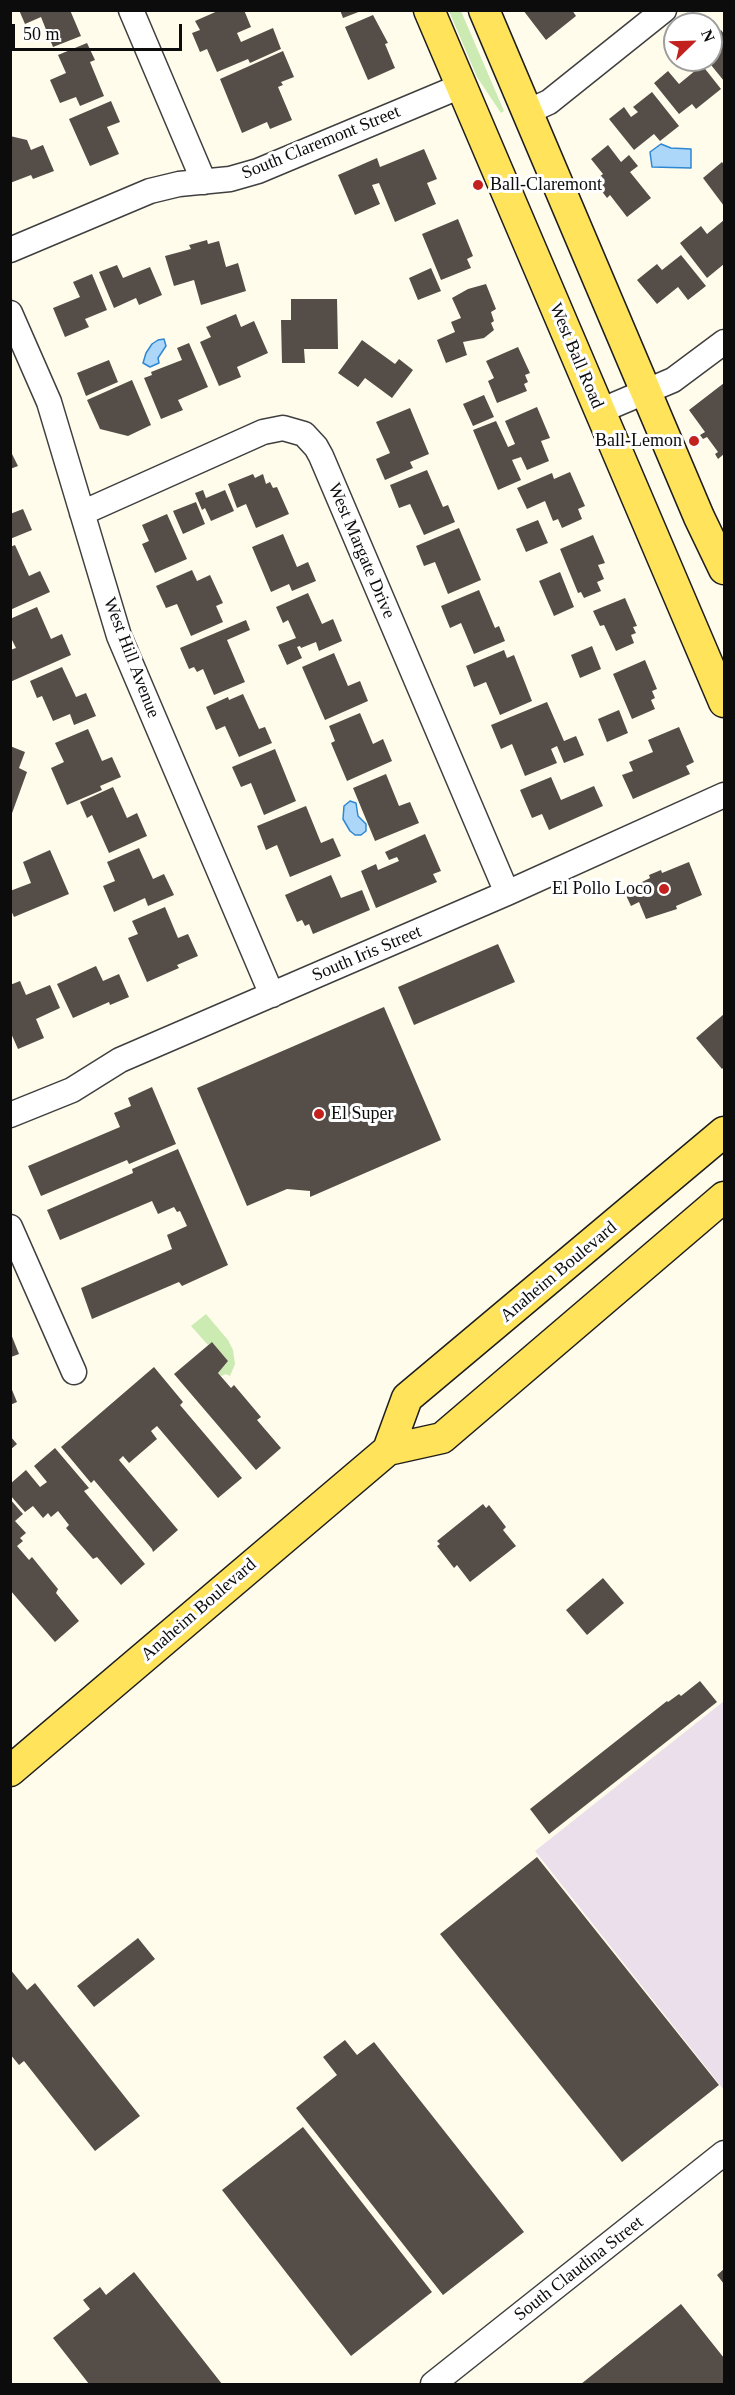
<!DOCTYPE html>
<style>
body{margin:0}
#map{position:relative;width:735px;height:2395px;overflow:hidden;background:#fffceb;font-family:"Times New Roman",serif}
canvas{display:block}
.frame{position:absolute;inset:0;border:12px solid #0c0c0c;pointer-events:none}
.north{position:absolute;left:663px;top:12px;width:60px;height:60px;box-sizing:border-box;background:#fff;border:2px solid #9e9e9e;border-radius:50%;rotate:67deg;font-size:16px;font-weight:700;line-height:24px;text-align:center;color:#0c0c0c}
.north::after{content:'';display:block;margin:auto;width:21px;height:27px;background:#c3211d;clip-path:polygon(50% 0,100% 100%,50% 72%,0 100%)}
.scale{position:absolute;left:12px;top:24px;width:170px;height:27px;box-sizing:border-box;border:3px solid #0c0c0c;border-top:0;padding-left:8px;font-size:18px;line-height:21px;white-space:nowrap;color:#0c0c0c;-webkit-text-stroke:4px #fff;paint-order:stroke}
</style>
<div id="map">
<canvas width="735" height="2395"></canvas>
<div class="frame"></div>
<div class="north">N</div>
<div class="scale">50 m</div>
</div>
<script>
const ctx = document.querySelector('canvas').getContext('2d');
ctx.lineJoin = 'round';
function fillPath(path, color) { ctx.fillStyle = color; ctx.fill(path, 'evenodd'); }
const shape = rows => new Path2D(rows.map(r => 'M' + r).join(''));
function trace(path, color, width, dash) { ctx.strokeStyle = color; ctx.lineWidth = width; ctx.lineCap = dash ? 'butt' : 'round'; ctx.setLineDash(dash || []); ctx.stroke(path); }
function drawText(font, color, halo, rows, align = 'center') {
  ctx.font = font + ' "Times New Roman",serif'; ctx.lineWidth = 6; ctx.setLineDash([]); ctx.textBaseline = 'middle'; ctx.strokeStyle = halo; ctx.fillStyle = color; for (const [text, x, y, turn = 0] of rows) {
    ctx.save(); ctx.translate(x, y); ctx.rotate((+turn || 0) * Math.PI / 180); ctx.textAlign = isNaN(turn) ? turn : align; if (halo) ctx.strokeText(text, 0, 0); ctx.fillText(text, 0, 0); ctx.restore();
  }
}
const industrial = shape([
 [724,1701,724,2090,535,1851]
]);
const green = shape([
 [449,11,461,11,504,111,501,113,477,77],
 [206,1314,228,1340,233,1350,235,1364,230,1376,226,1374,221,1376,218,1373,228,1361,212,1342,208,1345,191,1326]
]);
const water = shape([
 [661,144,671,148,691,149,691,168,652,167,650,152,661,144],
 [164,339,166,346,158,358,159,363,150,367,143,363,146,353,152,344,158,340,164,339],
 [350,801,356,803,358,816,366,824,366,831,361,835,355,835,350,831,343,819,344,806,350,801]
]);
const building = shape([
 [19,10,70,10,81,36,53,47,41,17,25,24],
 [220,10,244,10,251,27,237,33,241,42,273,28,281,49,250,63,248,59,217,72,207,49,200,52,192,33,200,30,195,21],
 [340,10,361,10,361,11,343,18],
 [523,10,572,10,576,16,546,40],
 [373,15,388,43,385,44,395,68,368,80,345,27],
 [721,30,724,34,724,81,707,60,711,60,711,38],
 [87,43,95,60,90,62,104,96,80,106,76,97,60,103,50,80,66,73,58,55],
 [283,51,294,77,281,82,283,85,278,87,292,120,270,129,267,122,242,133,220,79],
 [702,65,721,89,696,109,692,104,679,114,654,83,668,71,679,84],
 [652,92,679,126,660,141,654,134,634,150,609,119,624,107,631,117,638,112,633,107],
 [111,101,120,122,107,127,119,154,90,166,69,119],
 [10,136,27,140,31,150,43,145,54,171,33,179,31,175,10,183],
 [608,145,621,162,629,155,638,166,630,172,651,198,627,217,610,195,607,198,594,181,603,174,591,159],
 [424,149,437,179,427,183,436,204,395,222,379,183,372,185,380,204,355,215,338,175,377,158,380,167],
 [722,162,724,165,724,206,703,178],
 [458,219,473,256,467,259,471,268,441,280,422,234],
 [724,220,724,264,707,278,680,243,701,226,707,234],
 [207,240,208,244,219,241,226,267,238,263,246,291,201,305,194,280,174,286,165,256,191,249,189,245],
 [681,255,706,286,688,300,678,287,657,304,637,280,657,264,662,270],
 [117,265,123,278,150,267,162,295,139,305,136,298,114,308,99,272],
 [431,268,441,291,418,300,409,278],
 [92,274,107,310,85,319,89,327,65,337,53,308,80,297,73,282],
 [486,284,496,309,491,312,494,321,491,323,494,330,484,338,463,342,467,355,446,363,437,340,455,332,451,322,461,318,452,298,468,289],
 [291,299,337,299,338,349,304,349,305,363,282,363,281,320,291,320],
 [236,314,241,327,254,321,268,353,237,367,241,377,219,386,200,342,211,337,206,327],
 [362,340,395,364,399,359,413,370,392,398,365,378,358,387,338,373],
 [189,343,208,387,178,400,183,410,161,419,144,378,152,375,151,372,182,360,177,348],
 [518,347,530,373,525,375,528,382,524,384,527,391,497,403,488,381,494,378,486,361],
 [109,360,118,382,86,396,77,373],
 [132,380,151,425,128,436,100,429,87,400],
 [724,383,724,454,718,459,715,454,718,452,707,437,703,439,700,435,705,432,689,410],
 [484,395,494,417,473,426,463,404],
 [537,407,550,438,541,441,549,461,527,470,521,457,512,460,521,480,498,490,473,430,496,421,508,447,515,444,505,421],
 [410,408,429,454,410,462,413,468,385,480,376,459,390,453,376,422],
 [10,450,18,466,10,469],
 [427,470,443,507,448,505,455,522,424,535,410,504,399,508,390,485],
 [570,472,585,506,578,509,582,519,562,528,558,519,553,521,545,501,527,509,517,488,552,473,554,479],
 [253,474,255,478,263,474,266,484,270,482,273,488,277,487,289,514,256,528,246,504,237,508,228,484],
 [203,490,206,498,225,490,234,511,211,521,205,508,202,510,195,493],
 [196,502,205,524,183,534,173,511],
 [23,509,32,530,10,539,10,514],
 [167,514,187,559,155,573,142,544,149,541,142,525],
 [538,520,548,543,526,552,516,529],
 [459,528,481,580,448,594,435,562,424,566,416,546],
 [283,534,297,567,308,562,316,581,292,591,289,584,271,592,252,547],
 [593,535,605,563,598,565,604,579,597,582,601,591,584,598,581,592,578,593,560,549],
 [15,545,29,576,40,571,50,592,10,610,10,547],
 [192,570,197,581,210,575,223,603,216,606,223,622,191,636,177,604,166,608,156,586],
 [560,572,574,607,554,616,539,581],
 [479,590,495,628,499,626,505,641,474,654,461,623,450,628,441,606],
 [308,593,322,624,333,619,342,641,319,651,316,642,301,648,300,646,297,647,302,658,287,665,278,645,296,638,288,620,283,623,276,607],
 [625,598,637,626,633,627,636,633,631,635,634,643,616,651,604,625,600,626,593,611],
 [37,607,51,639,62,634,71,655,10,682,10,650,16,648,10,636,10,619],
 [246,620,250,630,227,640,245,682,214,695,203,669,197,672,194,667,189,669,180,648],
 [592,646,601,669,580,678,571,655],
 [504,650,507,658,514,655,532,701,500,715,486,682,474,687,466,666],
 [334,653,348,686,360,681,368,701,325,720,302,667],
 [645,660,657,689,652,691,655,698,651,700,655,709,632,719,613,674],
 [62,667,76,697,86,693,96,716,74,725,70,714,53,721,42,696,37,698,30,681],
 [243,694,259,729,265,727,272,743,239,757,225,726,216,730,206,707,228,697,229,700],
 [547,702,564,741,576,736,584,755,564,763,557,746,551,749,557,763,525,776,512,744,501,749,491,725],
 [619,710,628,733,607,742,598,719],
 [360,713,373,744,383,739,392,761,347,781,331,743,335,741,329,726],
 [679,727,694,762,686,766,690,774,633,799,622,775,633,771,629,762,653,752,648,740],
 [88,729,102,761,112,757,121,777,100,786,102,790,67,805,51,768,64,762,55,743],
 [10,746,25,752,19,768,27,772,11,816],
 [275,749,296,801,264,815,251,783,241,787,232,767],
 [386,774,399,806,410,802,419,823,375,841,353,788],
 [551,777,561,800,594,786,603,806,549,830,542,814,532,818,520,790],
 [113,787,127,818,137,813,147,836,109,853,92,815,87,818,80,802],
 [306,806,321,843,333,838,341,856,290,877,277,845,266,850,257,826],
 [425,834,441,871,433,874,437,882,376,908,361,871,376,864,378,870,399,861,397,857,389,860,385,852],
 [139,848,153,879,164,874,174,895,148,906,145,898,114,912,103,886,115,881,107,862],
 [50,850,69,894,14,917,10,908,10,891,31,883,23,862],
 [689,862,702,895,676,906,677,909,646,919,639,902,631,906,624,891,650,878,649,875,661,870,662,873],
 [331,875,341,898,362,890,370,910,313,934,309,924,305,926,302,920,297,922,285,895],
 [165,907,178,938,188,934,198,956,177,965,179,968,147,982,128,938,138,934,132,921],
 [498,944,515,982,414,1025,398,987],
 [96,966,103,981,119,974,129,997,110,1005,109,1002,73,1018,57,984],
 [20,981,26,995,50,985,60,1008,36,1019,44,1038,18,1049,10,1031,10,985],
 [384,1007,441,1140,310,1197,310,1191,287,1189,247,1206,197,1088],
 [724,1014,724,1067,722,1069,696,1038],
 [152,1087,176,1144,129,1164,127,1160,41,1196,28,1166,120,1127,114,1113,131,1106,128,1098],
 [178,1149,228,1265,182,1286,179,1282,92,1319,81,1288,172,1249,167,1235,187,1226,180,1211,177,1212,174,1207,158,1214,152,1201,60,1240,47,1210,133,1173,132,1169],
 [11,1334,19,1354,11,1357],
 [212,1342,228,1361,218,1373,231,1388,234,1385,261,1417,257,1420,281,1448,256,1470,174,1374],
 [154,1367,183,1402,180,1405,242,1478,218,1498,157,1426,151,1431,157,1439,129,1463,123,1456,119,1460,178,1530,153,1552,152,1549,94,1480,91,1483,61,1447],
 [10,1385,17,1402,10,1405],
 [10,1436,17,1444,10,1450],
 [55,1448,89,1488,84,1491,145,1564,121,1585,97,1557,93,1559,66,1528,69,1525,58,1511,51,1517,48,1513,43,1518,33,1506,25,1512,10,1495,10,1484,26,1470,40,1487,47,1482,34,1466],
 [10,1499,23,1514,15,1521,26,1533,20,1538,23,1541,17,1546,29,1560,32,1557,58,1589,56,1593,79,1621,55,1642,10,1590],
 [483,1504,486,1508,489,1505,506,1527,503,1530,516,1546,470,1582,457,1565,454,1568,437,1546,440,1544,437,1541],
 [603,1578,624,1603,587,1635,566,1610],
 [700,1681,717,1702,549,1834,530,1809,667,1701,668,1702,679,1694,681,1696],
 [537,1857,719,2085,622,2162,440,1934],
 [138,1938,155,1959,94,2007,77,1986],
 [10,1969,27,1990,35,1983,140,2116,95,2151,24,2061,19,2065,10,2054],
 [345,2040,357,2055,374,2042,524,2232,443,2295,296,2108,337,2075,323,2057],
 [303,2127,432,2292,351,2356,222,2190],
 [724,2269,724,2284,717,2275],
 [134,2272,222,2384,89,2384,53,2338,90,2309,83,2300,100,2287,106,2295],
 [681,2304,724,2358,724,2384,581,2384]
]);
const minor = shape([
 [131,10,204,182],
 [527,112,549,102,664,10],
 [10,250,150,191,179,184,230,179,258,171,461,86],
 [10,313,49,402,119,636,272,995],
 [600,411,673,380,724,342],
 [82,513,263,432,283,428,304,434,316,447,321,456,507,893],
 [10,1115,72,1090,120,1060,507,893,724,795],
 [10,1227,74,1372],
 [433,2384,724,2153]
]);
const major = shape([
 [429,10,724,702],
 [484,10,699,517,724,569],
 [388,1450,407,1398,724,1132],
 [10,1771,388,1450,442,1438,724,1197]
]);
const markers = [
 [478,185,6,"#c3211d"],
 [694,441,6,"#c3211d"],
 [664,889,6,"#c3211d"],
 [319,1114,6,"#c3211d"]
];
const streetNames = [
 ["South Claremont Street",321,143,-22],
 ["West Ball Road",576,356,67],
 ["West Margate Drive",361,551,67],
 ["West Hill Avenue",131,658,69],
 ["South Iris Street",367,954,-23],
 ["Anaheim Boulevard",559,1272,-40],
 ["Anaheim Boulevard",199,1610,-41],
 ["South Claudina Street",579,2269,-38]
];
const poiNames = [
 ["Ball-Claremont",490,185],
 ["Ball-Lemon",682,441,"right"],
 ["El Pollo Loco",652,889,"right"],
 ["El Super",331,1114]
];
fillPath(industrial, '#ebdfec');
fillPath(green, '#ccebb3');
fillPath(water, '#acd7f9');
trace(water, '#2f87d4', 1.5);
fillPath(building, '#554e48');
trace(minor, '#3f3f3f', 27);
trace(major, '#1d1d1d', 33);
trace(minor, '#fff', 24);
trace(major, '#ffe35b', 30);
for (const [x, y, r, color] of markers) { const dot = new Path2D(); dot.arc(x, y, r, 0, 2 * Math.PI); ctx.fillStyle = color; ctx.fill(dot); trace(dot, '#fff', 2); }
drawText('18px', '#0c0c0c', '#fff', streetNames);
drawText('18px', '#0c0c0c', '#fff', poiNames, 'left');
</script>
